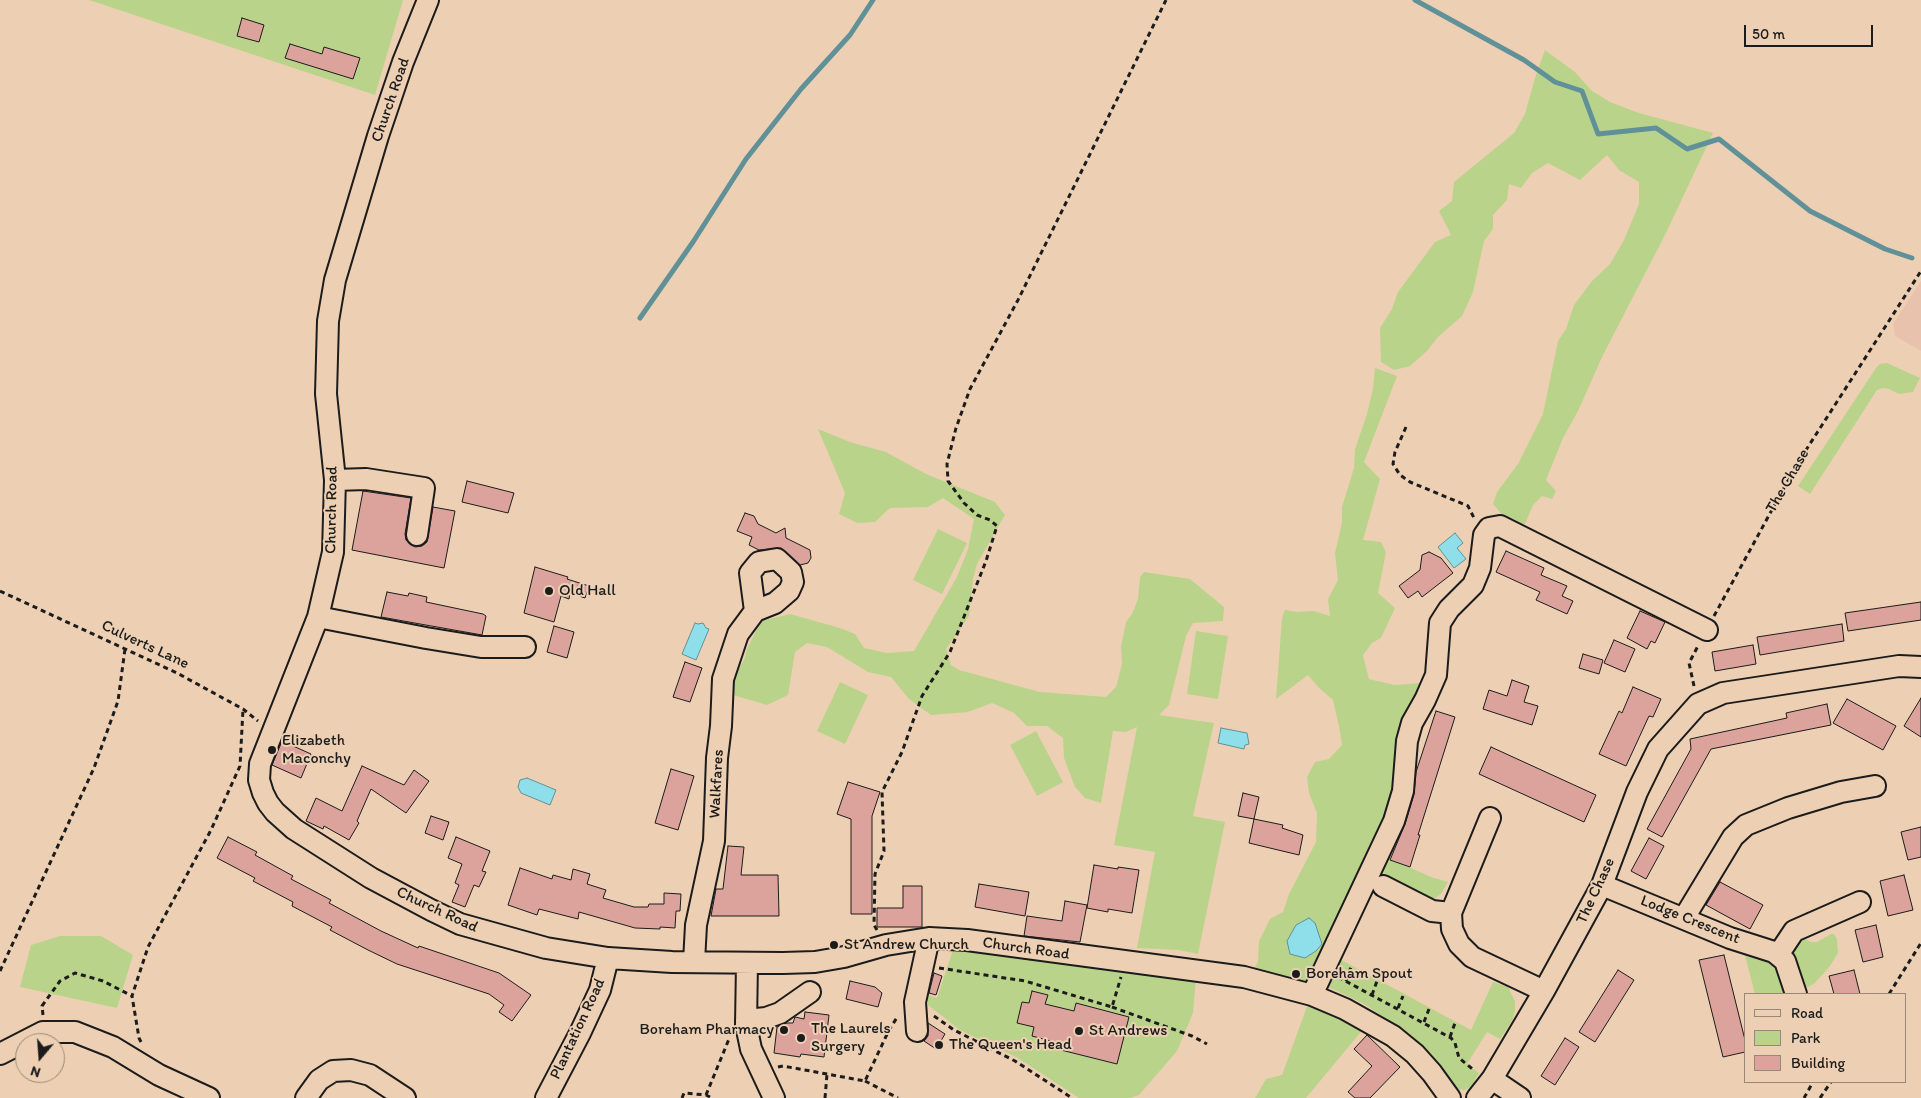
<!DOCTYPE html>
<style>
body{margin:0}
#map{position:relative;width:1921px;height:1098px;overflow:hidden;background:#edd0b3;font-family:Itim,sans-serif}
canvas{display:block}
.legend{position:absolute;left:1744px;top:993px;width:162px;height:90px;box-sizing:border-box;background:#edd0b3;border:1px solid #987;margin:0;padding:6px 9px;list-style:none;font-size:15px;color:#1c1c1c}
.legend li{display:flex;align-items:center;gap:10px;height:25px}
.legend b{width:25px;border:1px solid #987}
.north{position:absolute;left:15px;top:1033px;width:50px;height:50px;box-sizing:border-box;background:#edd0b3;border:1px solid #987;border-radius:50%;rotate:198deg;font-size:14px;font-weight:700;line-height:20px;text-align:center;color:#1c1c1c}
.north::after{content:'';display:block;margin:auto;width:18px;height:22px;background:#1c1c1c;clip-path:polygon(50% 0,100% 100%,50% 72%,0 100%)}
.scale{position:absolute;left:1744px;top:25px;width:129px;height:22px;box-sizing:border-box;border:2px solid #1c1c1c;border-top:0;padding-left:6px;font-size:15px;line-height:18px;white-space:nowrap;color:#1c1c1c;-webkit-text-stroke:4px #edd0b3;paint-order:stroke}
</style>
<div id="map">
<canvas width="1921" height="1098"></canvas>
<ul class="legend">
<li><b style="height:6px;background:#edd0b3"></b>Road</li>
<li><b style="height:14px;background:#bad38a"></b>Park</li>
<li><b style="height:14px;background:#dca29c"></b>Building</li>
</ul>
<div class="north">N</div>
<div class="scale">50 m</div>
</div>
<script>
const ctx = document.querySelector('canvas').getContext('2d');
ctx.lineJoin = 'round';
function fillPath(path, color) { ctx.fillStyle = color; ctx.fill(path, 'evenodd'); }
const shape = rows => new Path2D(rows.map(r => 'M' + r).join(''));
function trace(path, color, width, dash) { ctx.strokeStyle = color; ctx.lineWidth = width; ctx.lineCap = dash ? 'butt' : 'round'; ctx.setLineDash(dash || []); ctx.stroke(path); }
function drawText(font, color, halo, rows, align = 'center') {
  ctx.font = font + ' Itim,sans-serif'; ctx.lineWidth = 4; ctx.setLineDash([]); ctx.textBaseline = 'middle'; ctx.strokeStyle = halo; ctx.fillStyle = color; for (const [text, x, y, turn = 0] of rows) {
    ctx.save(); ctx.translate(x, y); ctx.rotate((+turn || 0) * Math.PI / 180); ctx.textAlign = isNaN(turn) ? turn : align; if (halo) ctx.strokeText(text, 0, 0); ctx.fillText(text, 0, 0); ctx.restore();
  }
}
const built = shape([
 [1921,281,1921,351,1895,336,1893,324]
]);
const green = shape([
 [89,0,403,0,375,95],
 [1545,50,1575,72,1592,91,1610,102,1639,113,1713,133,1665,235,1603,355,1578,411,1563,438,1546,480,1556,491,1552,499,1542,496,1533,505,1525,524,1511,525,1493,504,1497,492,1518,464,1543,414,1558,341,1566,329,1574,305,1592,281,1610,264,1624,240,1639,204,1639,182,1619,170,1607,155,1580,180,1548,163,1532,173,1521,188,1509,184,1507,200,1493,215,1493,229,1484,241,1473,292,1462,316,1438,337,1427,351,1410,366,1394,370,1381,362,1380,328,1392,309,1398,292,1435,242,1451,235,1439,211,1452,201,1454,182,1514,133,1525,114,1535,78],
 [1887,363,1920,378,1913,392,1899,394,1889,389,1883,388,1877,390,1810,494,1798,486,1876,368,1880,364],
 [1375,368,1397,376,1364,462,1380,479,1363,540,1381,542,1386,552,1378,593,1395,608,1381,638,1372,643,1363,655,1369,679,1394,685,1423,683,1422,689,1414,697,1402,736,1400,792,1311,988,1253,972,1258,961,1259,941,1270,919,1283,912,1289,894,1316,842,1317,813,1309,793,1307,777,1315,762,1329,759,1342,745,1339,726,1333,700,1319,688,1308,675,1276,699,1282,618,1285,610,1297,612,1314,611,1330,616,1328,599,1338,580,1335,553,1342,523,1342,507,1354,468,1355,449,1367,414,1373,389],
 [818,429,850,442,886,452,926,474,995,502,1005,515,977,564,973,579,969,616,946,649,951,665,959,670,1040,692,1106,697,1116,687,1122,664,1121,647,1126,622,1132,614,1138,599,1140,577,1144,572,1190,579,1224,607,1223,621,1193,623,1186,636,1169,705,1159,715,1214,723,1193,816,1225,822,1198,954,1179,950,1137,948,1155,852,1114,845,1137,727,1126,732,1113,731,1101,803,1085,798,1075,787,1064,758,1063,738,1047,726,1027,726,1014,713,992,703,968,712,931,715,909,699,891,677,868,672,827,647,807,643,795,652,788,695,767,705,733,695,734,675,744,660,747,649,761,621,790,614,840,628,855,634,864,648,887,653,914,651,957,577,968,549,974,519,943,498,928,507,890,508,875,522,857,523,839,514,845,493],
 [938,529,967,543,942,594,913,580],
 [1196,631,1228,636,1218,699,1187,694],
 [840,682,868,695,845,744,817,731],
 [1036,731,1063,782,1037,796,1010,745],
 [1384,856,1431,877,1448,882,1441,894,1435,898,1416,897,1375,875],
 [1831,934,1834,934,1837,939,1838,953,1830,966,1815,983,1808,987,1802,986,1789,957,1790,943,1801,937,1811,942,1817,942],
 [60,936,101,936,133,955,117,1008,20,987,31,945],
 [954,947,1196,978,1193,1013,1177,1051,1139,1095,1130,1098,1079,1098,1018,1058,960,1030,928,1005,928,995,937,998],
 [1743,948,1778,965,1785,992,1782,994,1755,994],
 [1334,956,1471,1030,1493,982,1508,987,1515,1001,1515,1011,1512,1021,1500,1039,1487,1032,1467,1064,1479,1073,1471,1087,1464,1090,1458,1089,1411,1035,1364,1004,1326,986],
 [1309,1001,1365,1027,1306,1098,1255,1098,1266,1079,1282,1075]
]);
const water = shape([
 [1455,533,1463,543,1457,548,1466,559,1454,568,1438,547,1455,533],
 [695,623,698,624,703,623,706,628,709,629,696,660,682,654,695,623],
 [1221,728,1247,733,1249,744,1245,745,1244,749,1218,743,1221,728],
 [527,778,556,790,550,805,521,793,518,787,520,780,527,778],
 [1309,918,1315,923,1322,944,1316,951,1305,958,1290,954,1287,941,1296,925,1309,918]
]);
const stream = shape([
 [1415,0,1524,60,1555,82,1582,91,1598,134,1656,128,1687,149,1719,139,1810,211,1885,249,1912,258],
 [640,318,693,242,746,159,801,89,850,35,873,0]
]);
const building = shape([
 [242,18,264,25,259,42,237,36,242,18],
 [290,44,322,54,324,47,360,58,353,79,285,58,290,44],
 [467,481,514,493,508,513,462,502,467,481],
 [363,491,411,498,405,534,406,540,415,547,422,546,427,542,433,507,455,511,444,568,352,550,363,491],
 [745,513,754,516,758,524,776,533,785,528,786,538,810,550,811,558,808,563,800,565,781,548,759,550,749,545,752,537,737,531,745,513],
 [1506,551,1544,568,1541,575,1567,586,1562,596,1573,601,1567,614,1536,600,1540,592,1496,572,1506,551],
 [1429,552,1441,558,1453,573,1422,597,1418,591,1408,598,1399,586,1420,570,1422,555,1429,552],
 [535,567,568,577,567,579,589,586,585,598,570,593,569,599,561,596,554,622,524,613,535,567],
 [387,592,408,596,409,593,427,597,426,602,483,614,486,616,482,635,381,617,387,592],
 [1921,602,1921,620,1848,631,1845,613,1921,602],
 [1640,611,1665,622,1655,643,1651,641,1647,649,1627,638,1640,611],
 [1842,624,1844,641,1760,655,1757,637,1842,624],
 [554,626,574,632,567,658,547,652,554,626],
 [1614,640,1635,649,1625,672,1604,663,1614,640],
 [1753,645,1756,664,1715,671,1712,652,1753,645],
 [1583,654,1603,660,1599,674,1579,668,1583,654],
 [685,662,702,668,690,702,673,697,685,662],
 [1512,680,1529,686,1524,702,1538,706,1532,725,1483,709,1489,690,1507,696,1512,680],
 [1633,687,1661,699,1653,717,1649,716,1626,766,1599,754,1619,711,1622,713,1633,687],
 [1921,698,1921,737,1904,726,1921,698],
 [1847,699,1896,726,1883,750,1833,723,1847,699],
 [1827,704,1831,725,1711,749,1662,837,1647,829,1691,749,1690,739,1787,718,1786,713,1827,704],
 [1436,711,1455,717,1418,835,1420,835,1410,867,1390,860,1405,824,1414,794,1416,772,1436,711],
 [282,741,311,754,301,778,272,765,282,741],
 [1491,747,1596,795,1584,822,1479,774,1491,747],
 [362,766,404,785,414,770,429,781,406,813,371,789,357,821,359,823,349,840,324,826,323,829,306,821,316,798,342,811,362,766],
 [671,769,694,776,678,830,655,823,671,769],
 [848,782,880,792,872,816,872,914,851,914,851,819,837,814,848,782],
 [1243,793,1259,797,1254,819,1238,816,1243,793],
 [431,816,449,822,443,840,425,833,431,816],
 [1254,819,1283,825,1282,828,1303,835,1299,855,1249,843,1254,819],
 [1921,827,1921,857,1908,860,1901,832,1921,827],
 [228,837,257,852,255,855,293,876,291,879,331,900,329,903,381,931,418,948,419,946,499,973,531,995,512,1021,499,1012,504,1005,489,994,397,964,368,950,330,930,332,927,292,906,293,902,253,881,255,878,217,858,228,837],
 [456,837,490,851,482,871,486,872,479,887,474,885,465,907,452,902,459,885,455,883,462,864,448,858,456,837],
 [1649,838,1664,846,1646,879,1631,871,1649,838],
 [728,846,744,847,741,875,778,875,779,916,711,916,716,889,723,889,728,846],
 [1094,865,1118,869,1118,867,1139,870,1132,913,1108,909,1108,912,1087,908,1094,865],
 [520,868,552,879,553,875,571,880,573,869,590,874,587,884,606,890,603,898,634,907,648,907,649,904,664,904,664,893,681,894,680,911,676,911,675,928,660,927,660,929,635,928,579,912,578,919,539,909,537,915,508,905,520,868],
 [1904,875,1913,910,1888,916,1880,881,1904,875],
 [1720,882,1763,905,1750,929,1706,905,1720,882],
 [979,884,1029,892,1025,916,975,907,979,884],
 [903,886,922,886,922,927,877,927,877,908,903,908,903,886],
 [1065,901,1087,905,1080,942,1024,936,1027,916,1062,921,1065,901],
 [1876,925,1883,957,1863,962,1855,930,1876,925],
 [1724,955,1745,1040,1745,1052,1723,1057,1699,960,1724,955],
 [1618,970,1634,980,1595,1042,1579,1032,1618,970],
 [1854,970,1860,994,1834,994,1829,976,1854,970],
 [934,973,942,976,936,995,929,993,934,973],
 [850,981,875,987,882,993,878,1007,846,999,850,981],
 [1032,991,1048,995,1045,1004,1074,1011,1076,1003,1129,1017,1117,1064,1061,1050,1062,1044,1032,1036,1034,1027,1017,1023,1022,1002,1029,1003,1032,991],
 [805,1012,829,1015,824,1057,801,1054,800,1057,774,1053,777,1027,787,1023,793,1023,795,1017,804,1019,805,1012],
 [928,1023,945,1034,936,1049,924,1041,928,1036,928,1023],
 [1367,1035,1400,1067,1370,1098,1355,1098,1348,1092,1372,1066,1354,1049,1367,1035],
 [1565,1038,1579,1047,1555,1085,1541,1076,1565,1038]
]);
const path = shape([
 [1406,427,1395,452,1393,464,1400,475,1410,482,1468,506,1474,518],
 [0,591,177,673,243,709,258,721],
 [1714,616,1797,464,1921,271],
 [1694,686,1689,663,1698,646],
 [877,930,874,925,875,874,884,851,882,792,902,752,922,696,950,652,986,561,997,526,990,520,977,515,964,503,948,481,947,464,956,428,970,389,1018,300,1166,0],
 [939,968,1025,981,1112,1007,1121,977],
 [0,971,94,768,118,701,125,649],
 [1338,977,1451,1038,1455,1043,1459,1058,1475,1071],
 [1346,981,1351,967],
 [1889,994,1921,943],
 [1372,995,1377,981],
 [1112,1007,1192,1036,1207,1044],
 [1398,1008,1403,996],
 [43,1015,42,1006,60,981,75,973,103,981,132,996],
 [934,1016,954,1030,1015,1061,1072,1098],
 [1424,1022,1429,1009],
 [1450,1037,1455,1023],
 [141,1042,139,1038,132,996,148,947,211,830,240,766,243,709],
 [778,1067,783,1066,865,1081,889,1030,898,1016],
 [865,1081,898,1098],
 [706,1095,729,1039],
 [682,1098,684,1093,706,1095,712,1098],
 [825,1098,827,1074],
 [1804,1098,1813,1082],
 [1820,1098,1831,1082]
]);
const minor = shape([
 [428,0,403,62,378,136,335,280,328,321,326,394,335,480,333,552,318,617,260,764,259,780,263,793,268,803,275,812,294,829,371,878,431,910,460,924,546,948,608,958,672,962,783,963,815,962,844,957,886,945,929,938,967,940,1244,977,1312,995,1345,1009,1393,1036,1415,1054,1432,1073,1450,1098],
 [335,480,366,479,424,488,417,535],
 [318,617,426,638,481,647,525,647],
 [1490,818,1451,913,1452,929,1459,944,1472,957,1544,991],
 [1602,885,1730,938,1774,952,1785,961,1796,994],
 [1383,886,1432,911,1451,913],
 [1684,918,1733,837,1746,825,1788,808,1841,792,1875,786],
 [1778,955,1794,931,1860,902],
 [694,962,696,925,714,841,717,758,721,726,723,679,738,634,755,611,775,603,789,591,793,582,791,572,777,559,759,562,750,573,755,611],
 [747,963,746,1025,751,1049,774,1098],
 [1312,995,1394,821,1403,791,1407,741,1412,723,1425,700,1436,675,1440,623,1449,609,1473,585,1480,568,1484,535,1489,528,1500,526,1707,630],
 [746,1020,766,1018,780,1013,810,992],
 [917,1031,915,1002,929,938],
 [0,1054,43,1032,75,1032,113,1047,159,1075,209,1098],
 [306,1098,319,1080,333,1071,351,1070,370,1075,405,1098],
 [546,1098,580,1033,600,990,608,958],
 [1477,1098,1492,1079],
 [1520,1098,1492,1079,1544,991,1602,885,1637,792,1658,749,1698,704,1723,693,1899,666,1921,667]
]);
const markers = [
 [549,591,5,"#1c1c1c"],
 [272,750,5,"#1c1c1c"],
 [834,945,5,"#1c1c1c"],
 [1296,974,5,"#1c1c1c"],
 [784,1030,5,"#1c1c1c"],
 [1079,1031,5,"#1c1c1c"],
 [801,1038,5,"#1c1c1c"],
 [939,1045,5,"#1c1c1c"]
];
const streetNames = [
 ["Church Road",391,100,-71],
 ["The Chase",1788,481,-60],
 ["Church Road",332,510,-89],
 ["Culverts Lane",145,645,25],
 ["Walkfares",717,784,-87],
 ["The Chase",1596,891,-65],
 ["Church Road",437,910,25],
 ["Lodge Crescent",1690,920,22],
 ["Church Road",1026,949,8],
 ["Plantation Road",578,1029,-65]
];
const poiNames = [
 ["Old Hall",559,591],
 ["Elizabeth",282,741],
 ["Maconchy",282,759],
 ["St Andrew Church",844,945],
 ["Boreham Spout",1306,974],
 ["The Laurels",811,1029],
 ["Surgery",811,1047],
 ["Boreham Pharmacy",774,1030,"right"],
 ["St Andrews",1089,1031],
 ["The Queen's Head",949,1045]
];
fillPath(built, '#e8c2ac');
fillPath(green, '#bad38a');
fillPath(water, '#8fdfea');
trace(water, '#619198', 1);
trace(stream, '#619198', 5);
fillPath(building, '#dca29c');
trace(building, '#1c1c1c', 1);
trace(minor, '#1c1c1c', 24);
trace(path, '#1c1c1c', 3, [5, 4]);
trace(minor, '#edd0b3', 20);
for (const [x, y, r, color] of markers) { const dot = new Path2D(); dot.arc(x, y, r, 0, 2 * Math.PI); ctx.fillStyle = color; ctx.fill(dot); trace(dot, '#edd0b3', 2); }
drawText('16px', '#1c1c1c', '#edd0b3', streetNames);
drawText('16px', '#1c1c1c', '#edd0b3', poiNames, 'left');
</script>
